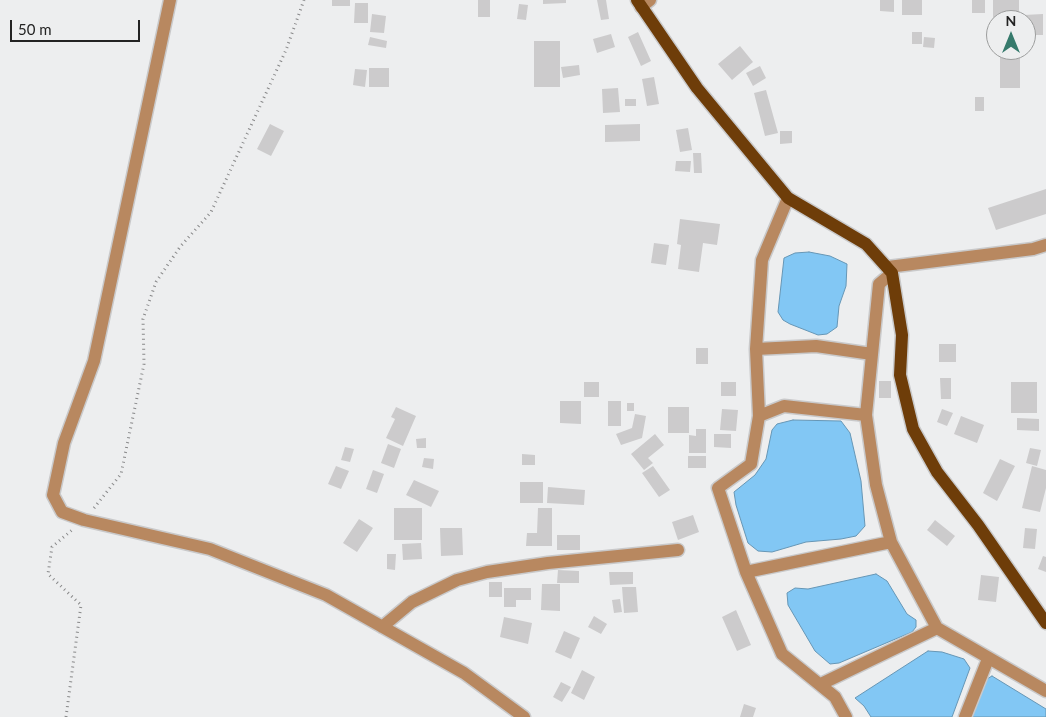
<!DOCTYPE html>
<style>
body{margin:0}
#map{position:relative;width:1046px;height:717px;overflow:hidden;background:#edeeef;font-family:Lato,sans-serif}
canvas{display:block}
.north{position:absolute;left:986px;top:10px;width:50px;height:50px;box-sizing:border-box;background:#edeeef;border:1px solid #9c9d9d;border-radius:50%;rotate:0deg;font-size:14px;font-weight:700;line-height:20px;text-align:center;color:#232323}
.north::after{content:'';display:block;margin:auto;width:18px;height:22px;background:#367a6c;clip-path:polygon(50% 0,100% 100%,50% 72%,0 100%)}
.scale{position:absolute;left:10px;top:20px;width:130px;height:22px;box-sizing:border-box;border:2px solid #232323;border-top:0;padding-left:6px;font-size:15px;line-height:18px;white-space:nowrap;color:#232323;-webkit-text-stroke:4px #edeeef;paint-order:stroke}
</style>
<div id="map">
<canvas width="1046" height="717"></canvas>
<div class="north">N</div>
<div class="scale">50 m</div>
</div>
<script>
const ctx = document.querySelector('canvas').getContext('2d');
ctx.lineJoin = 'round';
function fillPath(path, color) { ctx.fillStyle = color; ctx.fill(path, 'evenodd'); }
const shape = rows => new Path2D(rows.map(r => 'M' + r).join(''));
function trace(path, color, width, dash) { ctx.strokeStyle = color; ctx.lineWidth = width; ctx.lineCap = dash ? 'butt' : 'round'; ctx.setLineDash(dash || []); ctx.stroke(path); }
const water = shape([
 [809,252,830,256,847,264,846,286,839,306,837,327,827,334,818,335,790,324,783,320,778,312,784,258,795,253,809,252],
 [793,420,841,421,850,433,861,481,865,526,856,536,841,539,806,542,772,552,758,551,748,543,736,505,734,492,755,475,766,459,772,430,777,424,793,420],
 [876,574,887,581,907,614,916,620,916,627,912,632,839,663,830,664,815,651,788,605,787,593,795,588,808,589,876,574],
 [928,651,942,652,964,659,970,668,952,717,871,717,864,706,855,698,928,651],
 [992,676,1046,709,1046,717,970,717,985,680,992,676]
]);
const building = shape([
 [332,0,350,0,350,6,332,6],
 [478,0,490,0,490,17,478,17],
 [543,0,566,0,566,3,543,4],
 [597,0,606,0,609,19,601,20],
 [880,0,894,0,894,12,880,11],
 [902,0,922,0,922,15,902,15],
 [972,0,985,0,985,13,972,13],
 [993,0,1019,0,1019,20,996,20,996,31,993,31],
 [355,3,368,3,368,23,354,23],
 [519,4,528,5,526,20,517,19],
 [372,14,386,16,384,33,370,32],
 [1043,14,1043,35,1026,35,1024,15],
 [638,32,651,61,641,66,628,37],
 [912,32,922,32,922,44,912,44],
 [611,34,615,47,597,53,593,39],
 [370,37,387,41,386,48,368,45],
 [924,37,935,38,934,48,923,47],
 [534,41,560,41,560,87,534,87],
 [740,46,753,62,732,80,718,64],
 [1000,50,1020,50,1020,88,1000,88],
 [579,65,580,75,563,78,561,67],
 [760,66,766,78,753,86,746,73],
 [369,68,389,68,389,87,369,87],
 [355,69,367,70,365,87,353,85],
 [654,77,659,104,647,106,642,79],
 [618,88,620,112,603,113,602,89],
 [766,90,778,133,765,136,754,93],
 [975,97,984,97,984,111,975,111],
 [625,99,636,99,636,106,625,106],
 [270,124,284,131,271,156,257,149],
 [640,124,640,141,605,142,605,125],
 [688,128,692,150,680,152,676,130],
 [780,131,792,131,792,143,780,144],
 [693,153,701,153,702,173,694,173],
 [676,161,691,161,690,172,675,171],
 [1046,189,1046,214,996,230,988,208],
 [680,219,720,224,717,245,703,243,699,272,678,269,681,245,677,244],
 [654,243,669,245,666,265,651,263],
 [939,344,956,344,956,362,939,362],
 [696,348,708,348,708,364,696,364],
 [940,378,951,378,951,399,941,399],
 [879,381,891,381,891,398,879,398],
 [584,382,599,382,599,397,584,397],
 [721,382,736,382,736,396,721,396],
 [1011,382,1037,382,1037,413,1011,413],
 [560,401,581,401,581,424,560,423],
 [608,401,621,401,621,426,608,426],
 [627,403,634,403,634,411,627,411],
 [396,407,416,416,403,446,386,438,395,419,391,417],
 [668,407,689,407,689,433,668,433],
 [722,409,738,410,736,431,720,430],
 [942,409,953,413,947,426,937,422],
 [635,414,646,416,642,438,621,445,616,434,632,428],
 [961,416,984,425,977,443,954,434],
 [1017,418,1039,419,1039,431,1017,430],
 [696,429,706,429,706,453,689,453,689,435,696,436],
 [655,434,664,445,648,458,653,463,644,470,631,454],
 [714,434,731,434,731,448,714,447],
 [426,438,426,448,417,448,416,439],
 [388,444,401,449,394,468,381,463],
 [345,447,354,449,350,462,341,460],
 [1030,448,1041,450,1037,466,1026,463],
 [522,454,535,455,535,465,522,465],
 [688,456,706,456,706,468,688,468],
 [424,458,434,459,433,469,422,467],
 [1000,459,1015,466,997,501,983,493],
 [336,466,349,471,341,489,328,484],
 [653,466,670,490,659,497,642,473],
 [1032,466,1046,470,1046,488,1040,512,1022,508],
 [373,470,384,474,377,493,366,489],
 [414,480,439,491,431,507,406,495],
 [520,482,543,482,543,503,520,503],
 [548,487,585,490,584,505,547,503],
 [394,508,422,508,422,540,394,540],
 [538,508,552,508,552,546,526,546,527,533,537,533],
 [693,515,699,532,678,540,672,522],
 [359,519,373,528,357,552,343,543],
 [935,520,955,536,947,546,927,530],
 [440,528,462,528,463,555,441,556],
 [1025,528,1037,529,1035,549,1023,548],
 [557,535,580,535,580,550,557,550],
 [421,543,422,559,403,560,402,544],
 [387,554,396,554,395,570,387,569],
 [1043,556,1046,557,1046,572,1038,569],
 [558,570,579,571,579,583,557,583],
 [609,572,633,572,633,584,610,585],
 [981,575,999,577,996,602,978,600],
 [489,582,502,582,502,597,489,597],
 [542,584,560,584,560,611,541,610],
 [622,587,636,587,638,612,624,613],
 [504,588,531,588,531,600,516,600,516,607,504,607],
 [620,599,622,612,614,613,612,600],
 [736,610,751,645,737,651,722,617],
 [594,616,607,624,601,634,588,627],
 [504,617,532,623,528,644,500,637],
 [564,631,580,638,571,659,555,652],
 [582,670,595,677,584,700,571,693],
 [561,682,571,687,562,702,553,697],
 [744,704,756,708,753,717,740,717]
]);
const path = shape([
 [94,508,121,474,144,364,143,319,156,282,180,247,211,212,286,50,304,0],
 [66,717,81,605,48,574,52,547,72,530]
]);
const minor = shape([
 [170,0,94,361,64,443,53,495,62,512,84,520,210,549,326,595,464,673,524,717],
 [641,7,650,0],
 [788,198,762,260,756,349,759,416,751,464,718,488,746,572,782,654,835,697,846,717],
 [888,267,1033,249,1046,245],
 [892,273,879,284,866,415,876,485,891,542,937,628,1046,691],
 [756,349,816,346,872,354],
 [759,416,784,406,866,415],
 [746,572,891,542],
 [382,627,412,602,457,580,487,572,548,563,678,550],
 [821,684,937,628],
 [965,717,988,659]
]);
const major = shape([
 [637,0,697,88,788,198,866,244,892,273,902,335,900,375,913,429,937,472,978,525,1046,623]
]);
fillPath(water, '#82c7f4');
trace(water, '#6696b5', 1);
fillPath(building, '#cccbcc');
trace(minor, '#c9c9ca', 15);
trace(major, '#c9c9ca', 15);
trace(path, '#888889', 3, [1, 4]);
trace(minor, '#b88860', 12);
trace(major, '#6e3d09', 12);
</script>
